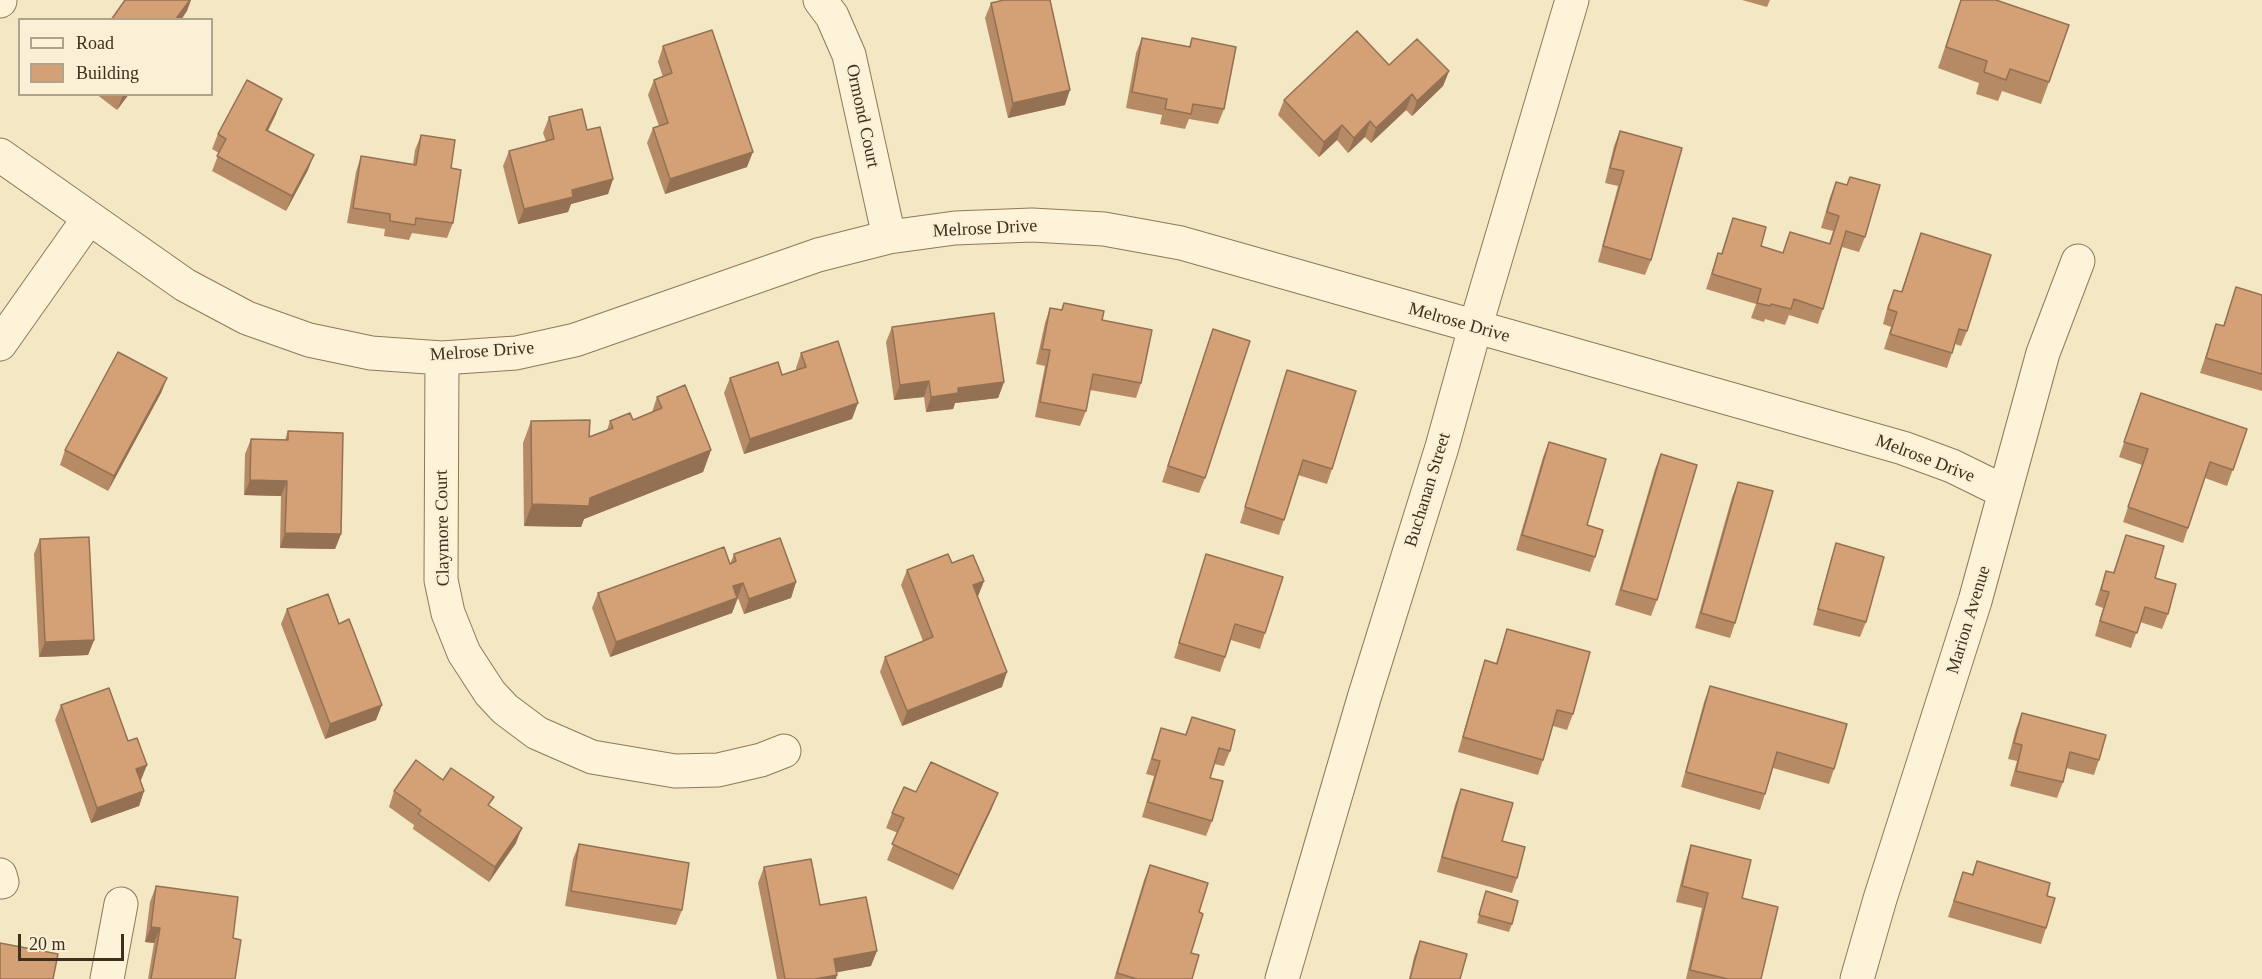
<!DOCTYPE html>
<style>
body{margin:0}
#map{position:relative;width:2262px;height:979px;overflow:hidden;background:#f3e7c4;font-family:"Times New Roman",serif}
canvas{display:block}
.legend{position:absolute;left:18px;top:18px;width:195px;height:78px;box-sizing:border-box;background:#f9f0d5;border:2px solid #aea38c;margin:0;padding:8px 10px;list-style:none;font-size:18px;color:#3e2f1e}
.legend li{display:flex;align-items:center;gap:12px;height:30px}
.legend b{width:30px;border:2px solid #aea38c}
.scale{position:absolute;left:18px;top:934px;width:106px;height:27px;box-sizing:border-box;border:3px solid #3e2f1e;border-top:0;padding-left:8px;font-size:18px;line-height:21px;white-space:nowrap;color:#3e2f1e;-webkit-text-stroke:4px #f9f0d5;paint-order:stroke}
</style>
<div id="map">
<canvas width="2262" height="979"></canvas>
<ul class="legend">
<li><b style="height:8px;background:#fcf3d9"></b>Road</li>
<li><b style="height:16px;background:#d4a176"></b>Building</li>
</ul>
<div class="scale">20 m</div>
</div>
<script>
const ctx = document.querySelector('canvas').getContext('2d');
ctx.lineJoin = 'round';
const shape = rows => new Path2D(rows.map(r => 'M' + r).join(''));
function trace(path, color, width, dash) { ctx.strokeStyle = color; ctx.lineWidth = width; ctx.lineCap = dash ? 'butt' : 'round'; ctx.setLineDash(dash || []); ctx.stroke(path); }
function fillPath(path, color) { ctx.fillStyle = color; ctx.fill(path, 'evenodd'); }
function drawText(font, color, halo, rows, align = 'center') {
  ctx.font = font + ' "Times New Roman",serif'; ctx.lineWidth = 4.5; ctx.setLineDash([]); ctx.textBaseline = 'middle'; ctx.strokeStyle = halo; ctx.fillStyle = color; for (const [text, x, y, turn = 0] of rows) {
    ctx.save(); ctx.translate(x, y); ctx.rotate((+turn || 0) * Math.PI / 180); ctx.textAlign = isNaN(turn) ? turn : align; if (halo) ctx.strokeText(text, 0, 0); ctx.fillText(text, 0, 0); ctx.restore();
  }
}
const street = shape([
 [820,0,832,16,849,55,889,237],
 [0,1,0,0],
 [0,155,185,285,247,318,309,340,371,353,442,358,516,353,575,340,818,255,889,237,955,228,1032,225,1104,229,1181,243,1903,448,1952,466,2005,492],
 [0,344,89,218],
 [442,358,441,580,448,613,464,653,490,693,505,709,537,733,592,757,675,771,718,770,761,760,784,751],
 [0,875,2,882],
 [107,979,121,904],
 [1282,979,1364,698,1442,447,1475,328,1572,0],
 [1857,979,1880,899,1975,601,2043,353,2078,261]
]);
const wall = shape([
 [1742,0,1770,0,1767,7],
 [1961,0,2049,82,2041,104,2002,91,1998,101,1976,94,1979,83,1938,68],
 [991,3,1065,105,1008,118,985,18],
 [1142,38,1189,47,1192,38,1224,109,1218,124,1189,119,1185,129,1160,124,1162,115,1126,108,1136,53],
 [663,46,747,167,665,194,647,143,653,128,659,126,648,95,654,80,663,77,658,62],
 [1389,65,1449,71,1443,86,1412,116,1406,110,1371,143,1365,137,1348,153,1337,140,1319,157,1278,115,1284,100],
 [96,94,129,94,117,110],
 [276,114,268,131,308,170,286,211,212,171,219,153,212,149,218,134],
 [549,117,587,130,613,179,608,194,571,204,568,212,518,224,503,166,509,151,546,141,543,133],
 [1620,131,1651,260,1645,275,1598,262,1618,186,1605,183,1614,146],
 [421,135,451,168,453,223,447,238,412,233,409,240,384,236,385,229,347,223,356,172,361,156,413,164,415,150],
 [1850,177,1865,237,1859,252,1842,247,1823,309,1818,324,1789,315,1785,325,1765,319,1764,322,1751,318,1756,304,1706,289,1718,253,1721,254,1733,218,1761,246,1783,253,1790,232,1829,244,1833,231,1821,228,1830,197,1836,182,1847,185],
 [1921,233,1967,331,1961,346,1955,344,1947,368,1884,349,1891,327,1883,324,1888,305,1894,290,1901,292],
 [2236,287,2262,295,2262,391,2200,373,2216,324,2223,326],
 [1064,303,1102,320,1141,383,1136,398,1090,390,1086,411,1080,426,1035,417,1045,366,1036,364,1045,323,1050,308,1061,310],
 [892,327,1004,382,998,398,955,403,953,409,926,412,924,397,894,400,886,342],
 [1213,329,1205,478,1199,493,1162,482],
 [801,353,852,419,744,454,724,393,730,378,782,375,796,370,796,368],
 [1287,370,1332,469,1327,484,1298,475,1279,535,1240,523],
 [167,378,161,393,108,491,60,465,65,450],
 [2141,393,2247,429,2227,486,2205,478,2183,543,2123,522,2142,465,2119,457],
 [657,397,711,450,703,472,584,519,581,527,524,526,523,443,531,421,589,437,607,430,610,421,633,420,652,412],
 [288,431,341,534,335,549,280,548,281,496,244,495,245,454,251,439,285,440],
 [1549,442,1587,525,1595,557,1590,572,1516,550,1543,457],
 [1661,454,1657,600,1651,616,1615,605,1655,469],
 [1738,482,1735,623,1730,638,1695,628,1732,497],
 [2126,535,2155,578,2168,614,2162,629,2140,622,2131,648,2095,636,2103,608,2095,605,2101,586,2106,571,2113,573],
 [40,539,94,640,88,655,39,657,34,554],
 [1836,543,1866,622,1860,637,1813,625,1831,559],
 [734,554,796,582,791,598,744,614,738,598,732,613,610,657,592,608,598,593,730,564],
 [1206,554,1265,633,1260,649,1231,640,1220,672,1174,658],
 [952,563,984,581,978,596,977,596,1002,687,902,726,880,672,885,657,923,641,901,585,907,570],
 [287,609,376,720,325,739,281,624],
 [1507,629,1573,714,1567,730,1553,726,1543,760,1538,775,1458,752,1480,675,1485,660,1496,663],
 [1710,686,1834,769,1829,784,1773,768,1765,794,1760,810,1681,787,1704,702],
 [61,705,147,765,140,780,144,791,139,806,91,823,55,720],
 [2022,713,2099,760,2094,775,2066,768,2063,782,2057,798,2010,786,2017,761,2008,759,2016,729],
 [1192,717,1230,751,1224,766,1214,764,1210,778,1212,821,1206,836,1142,817,1154,776,1146,774,1161,728,1185,735],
 [443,780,490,806,516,843,489,882,413,829,414,825,389,807,394,791],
 [1461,789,1502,841,1517,878,1512,893,1437,872,1455,805],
 [916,792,992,808,953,890,887,860,898,833,886,828,892,813],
 [579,844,682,910,676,925,565,906,573,859],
 [1691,845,1742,898,1761,979,1686,979,1702,908,1676,902,1686,861],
 [1977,861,2047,896,2046,928,2041,944,1948,917,1963,872,1972,874],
 [1150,865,1199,912,1191,953,1192,979,1114,979,1144,880],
 [764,867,820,905,871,966,836,972,836,979,777,979,758,883],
 [156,886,233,938,235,979,148,979,154,943,145,942,150,902],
 [1486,891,1512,924,1509,932,1477,923],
 [1420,941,1460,979,1409,979,1414,957]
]);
const shadedWall = shape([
 [190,0,191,0,187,11,181,20,175,20],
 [1449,71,1443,86,1412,116,1417,101],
 [1070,90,1065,105,1008,118,1013,103],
 [129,94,117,110,123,95],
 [1412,94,1406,110,1371,143,1376,128],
 [282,99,276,114,260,145,266,130],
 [1370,121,1365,137,1348,153,1354,138],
 [1342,125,1337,140,1319,157,1324,142],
 [753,152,747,167,665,194,670,179],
 [314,155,308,170,286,211,292,196],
 [613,179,608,194,571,204,568,212,518,224,524,209,572,190],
 [167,378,161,393,108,491,114,476],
 [929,381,924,397,894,400,900,385],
 [1004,382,998,398,955,403,953,409,926,412,931,397,958,388],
 [858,403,852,419,744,454,750,439],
 [711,450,703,472,584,519,581,527,524,526,532,504,590,498],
 [250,480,287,481,281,496,244,495],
 [285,533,341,534,335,549,280,548],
 [984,581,978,596,967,601,973,585],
 [796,582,791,598,744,614,749,599],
 [743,583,732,613,610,657,616,642,733,586],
 [94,640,88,655,39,657,45,642],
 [1007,672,1002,687,902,726,907,711],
 [382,705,376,720,325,739,330,724],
 [147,765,141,780,131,784,136,769],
 [144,791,139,806,91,823,97,808],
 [998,793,992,808,953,890,959,875],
 [522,828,516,843,489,882,495,867],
 [151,927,160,928,154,943,145,942],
 [877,951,871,966,828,974,834,959],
 [837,975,836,979,815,979]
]);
const building = shape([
 [125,0,190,0,175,20,111,20,125,0],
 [1004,0,1050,0,1070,90,1013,103,991,3,1004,0],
 [1961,0,1996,0,2069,25,2049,82,2010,69,2006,80,1984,72,1987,61,1946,47,1961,0],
 [712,30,753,152,670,179,653,128,668,123,654,80,672,73,663,46,712,30],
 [1357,31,1389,65,1417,39,1449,71,1417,101,1412,94,1376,128,1370,121,1354,138,1342,125,1324,142,1284,100,1357,31],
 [1142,38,1190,47,1192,38,1236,47,1224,109,1193,104,1191,114,1165,109,1167,99,1132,92,1142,38],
 [247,80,282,99,266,130,314,155,292,196,217,156,226,139,218,134,247,80],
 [582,109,587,130,600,127,613,179,572,190,573,197,524,209,509,151,554,139,549,117,582,109],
 [1620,131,1682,148,1651,260,1603,246,1624,171,1610,168,1620,131],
 [421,135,455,140,451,168,461,170,453,223,416,218,415,225,390,221,390,214,353,208,361,156,416,165,421,135],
 [1850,177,1880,185,1865,237,1846,231,1823,309,1794,299,1791,309,1771,304,1770,306,1757,303,1761,289,1712,274,1718,253,1722,254,1733,218,1766,227,1761,246,1783,253,1790,232,1830,244,1839,216,1827,212,1836,182,1847,185,1850,177],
 [1921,233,1991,255,1967,331,1959,329,1952,353,1890,334,1897,312,1888,309,1894,290,1902,292,1921,233],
 [2236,287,2262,295,2262,374,2206,358,2216,324,2224,326,2236,287],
 [1064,303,1104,311,1102,320,1152,330,1141,383,1093,374,1086,411,1040,402,1050,350,1042,349,1050,308,1062,310,1064,303],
 [994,313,1004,382,958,388,958,393,931,397,929,381,900,385,892,327,994,313],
 [1213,329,1250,341,1205,478,1168,466,1213,329],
 [838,341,858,403,750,439,730,378,778,362,782,375,806,367,801,353,838,341],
 [118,352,167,378,114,476,65,450,118,352],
 [1287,370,1356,391,1332,469,1303,460,1284,520,1245,507,1287,370],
 [685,385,711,450,590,498,589,506,532,504,531,421,590,420,589,437,613,428,610,421,630,413,633,420,662,408,657,397,685,385],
 [2141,393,2247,429,2233,470,2210,462,2188,528,2128,507,2148,449,2124,442,2141,393],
 [288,431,343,433,341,534,285,533,287,481,250,480,251,439,288,440,288,431],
 [1549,442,1606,459,1587,525,1603,530,1595,557,1522,535,1549,442],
 [1661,454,1697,465,1657,600,1621,590,1661,454],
 [1738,482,1773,491,1735,623,1701,613,1738,482],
 [2126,535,2164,546,2155,578,2176,584,2168,614,2145,607,2137,633,2100,621,2109,592,2101,590,2106,571,2114,573,2126,535],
 [89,537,94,640,45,642,40,539,89,537],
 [780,538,796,582,749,599,743,583,733,586,737,598,616,642,598,593,724,547,730,564,736,561,734,554,780,538],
 [1836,543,1884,557,1866,622,1818,609,1836,543],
 [948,554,952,563,973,555,984,581,973,585,1007,672,907,711,885,657,933,637,907,570,948,554],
 [1206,554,1283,577,1265,633,1235,624,1225,657,1179,643,1206,554],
 [328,594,339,624,349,619,382,705,330,724,287,609,328,594],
 [1507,629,1590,652,1573,714,1557,710,1543,760,1463,737,1485,660,1497,664,1507,629],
 [1710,686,1847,724,1834,769,1777,752,1765,794,1686,772,1710,686],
 [109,688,128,741,137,738,147,765,136,769,144,791,97,808,61,705,109,688],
 [2022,713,2106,735,2099,760,2070,752,2063,782,2016,771,2022,745,2014,743,2022,713],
 [1192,717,1235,730,1230,751,1219,748,1210,778,1223,781,1212,821,1148,802,1160,761,1152,759,1161,728,1186,735,1192,717],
 [416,760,443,780,451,768,494,797,488,805,522,828,495,867,418,814,421,810,394,791,416,760],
 [931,762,998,793,959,875,892,844,904,818,892,813,904,787,916,792,931,762],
 [1461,789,1513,803,1502,841,1525,847,1517,878,1442,857,1461,789],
 [579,844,689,863,682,910,571,891,579,844],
 [1691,845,1751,860,1742,898,1778,907,1761,979,1728,979,1690,970,1708,893,1682,886,1691,845],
 [811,859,820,905,866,897,877,951,834,959,837,975,815,979,785,979,764,867,811,859],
 [1977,861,2050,883,2047,896,2055,898,2046,928,1954,901,1963,872,1973,875,1977,861],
 [1150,865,1208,883,1199,912,1203,914,1191,953,1199,955,1192,979,1137,979,1117,973,1150,865],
 [156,886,238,897,233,938,241,940,235,979,151,979,160,928,151,927,156,886],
 [1486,891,1518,901,1512,924,1479,915,1486,891],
 [1420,941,1467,954,1460,979,1410,979,1420,941],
 [0,943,58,954,53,979,0,979,0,943]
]);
const streetNames = [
 ["Ormond Court",862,116,78],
 ["Melrose Drive",985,229,-3],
 ["Melrose Drive",1459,323,16],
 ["Melrose Drive",482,352,-4],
 ["Melrose Drive",1925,459,21],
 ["Buchanan Street",1428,490,-73],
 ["Claymore Court",443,528,-91],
 ["Marion Avenue",1969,620,-73]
];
trace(street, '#907858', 35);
trace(street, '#fcf3d9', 33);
fillPath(wall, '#b68a65');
fillPath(shadedWall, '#947153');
fillPath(building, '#d4a176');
trace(building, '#947153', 1.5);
drawText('18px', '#3e2f1e', '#f9f0d5', streetNames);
</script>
